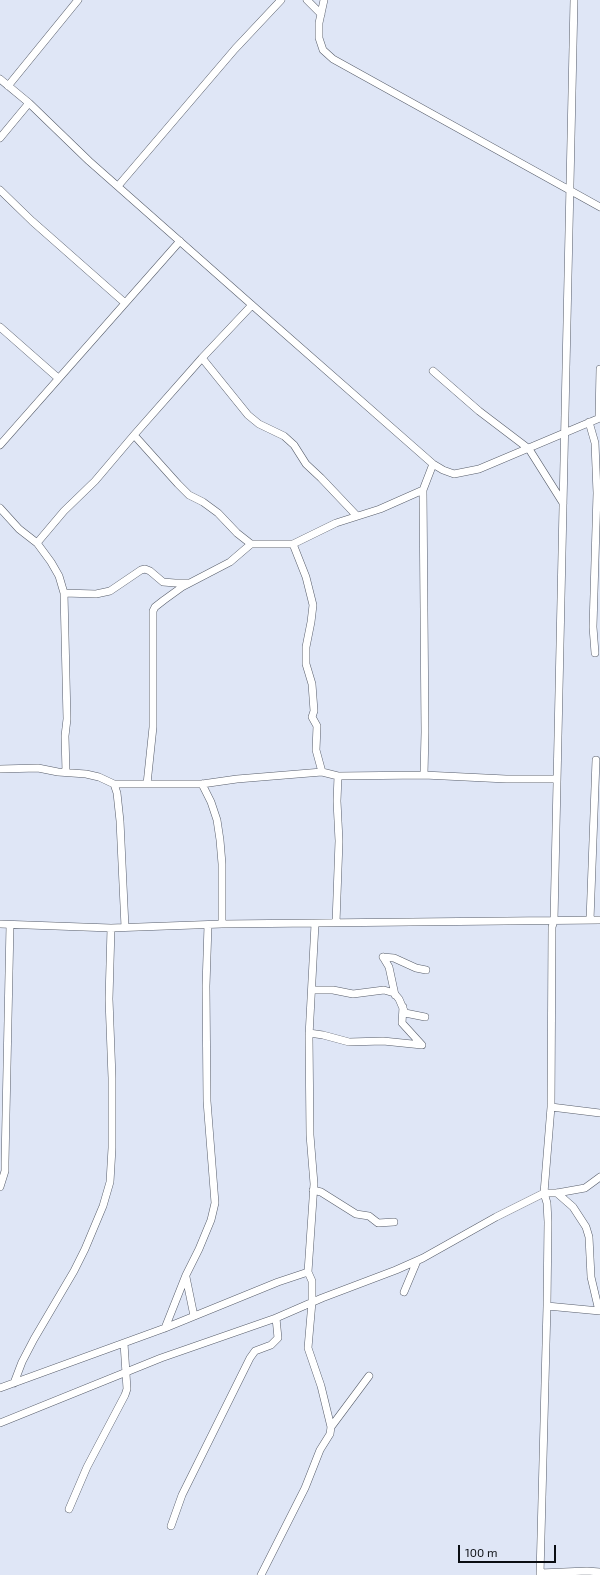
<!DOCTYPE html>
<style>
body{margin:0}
#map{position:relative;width:600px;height:1575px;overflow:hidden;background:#dfe6f6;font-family:"Exo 2",sans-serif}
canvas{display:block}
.scale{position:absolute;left:458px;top:1545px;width:98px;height:18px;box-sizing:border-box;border:2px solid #0a0d12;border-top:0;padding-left:5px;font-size:12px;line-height:14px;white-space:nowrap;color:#0a0d12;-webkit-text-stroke:3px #dfe6f6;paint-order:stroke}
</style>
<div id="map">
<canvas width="600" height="1575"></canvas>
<div class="scale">100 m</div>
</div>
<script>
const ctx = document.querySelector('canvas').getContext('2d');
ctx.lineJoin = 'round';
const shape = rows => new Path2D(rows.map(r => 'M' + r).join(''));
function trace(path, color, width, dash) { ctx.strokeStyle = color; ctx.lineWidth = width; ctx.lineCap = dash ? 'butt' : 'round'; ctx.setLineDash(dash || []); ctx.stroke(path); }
const street = shape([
 [307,0,321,14],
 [324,0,319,23,319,38,323,50,333,59,600,207],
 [0,79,29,103,89,161,252,305,433,464,443,470,454,474,479,469,600,418],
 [8,86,78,0],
 [0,138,29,103],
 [118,186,235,49,281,0],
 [0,190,32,221,125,303],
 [0,327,58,378],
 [202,358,248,415,259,424,284,436,294,445,306,464,321,478,357,516],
 [433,371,479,411,529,449,563,503],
 [599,418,600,369],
 [589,422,595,443,597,493,593,627,595,653],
 [134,435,178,484,189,495,203,502,218,513,237,533,251,544,293,544,336,523,380,509,423,490],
 [0,445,180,241],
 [433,464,423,490,425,732,424,775,506,779,557,779],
 [0,508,19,529,37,543,64,511,95,481,134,435,202,358,252,305],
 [37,543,51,562,59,576,64,593,67,719,65,736,66,772],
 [293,544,306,577,313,605,311,622,306,647,306,664,312,684,314,711,312,717,317,726,316,750,322,772],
 [64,593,96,594,110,591,141,570,145,569,150,571,163,582,175,583,188,583],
 [0,769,38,768,58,772,86,774,99,777,114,784,202,784,237,779,322,772,338,776,424,775],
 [114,784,117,793,120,821,125,927],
 [147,784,153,727,153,611,155,607,164,600,182,587,230,562,251,544],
 [202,784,211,802,217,820,220,840,222,864,222,924],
 [590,920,596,760],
 [336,923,339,841,337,801,338,776],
 [0,924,111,928,222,924,600,920],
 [383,957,394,958,416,968,426,970],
 [383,957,389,967,395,995],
 [312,990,333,990,353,994,384,990,394,993,399,999,405,1013,425,1017],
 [309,1033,323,1035,349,1042,383,1041,422,1045,402,1023,403,1007],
 [551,1107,600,1113],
 [0,1187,5,1171,5,1162,10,925],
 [313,1190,321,1192,356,1214,369,1216,378,1223,394,1222],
 [557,1193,573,1207,586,1227,589,1237,591,1277,599,1311],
 [186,1277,194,1316],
 [404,1292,417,1261],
 [547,1306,600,1311],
 [165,1328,186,1275,199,1249,211,1220,215,1203,207,1101,206,986,208,925],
 [14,1383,22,1362,34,1339,74,1271,85,1249,103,1206,110,1182,112,1148,112,1078,109,999,111,928],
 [0,1388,165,1328,278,1282,308,1272,314,1184,310,1135,309,1036,315,924],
 [0,1423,161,1358,276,1318,322,1298,396,1270,423,1258,496,1217,544,1193,557,1193,585,1188,600,1177],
 [331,1427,369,1376],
 [69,1509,87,1467,125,1395,127,1389,124,1343],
 [171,1526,182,1495,250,1358,255,1351,271,1345,278,1338,276,1318],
 [540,1573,587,1571,600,1572],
 [261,1575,305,1488,320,1450,330,1434,331,1427,321,1386,308,1348,312,1302,312,1281,308,1272],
 [540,1575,547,1306,548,1222,547,1203,544,1193,551,1107,552,927,554,921,574,0]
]);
trace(street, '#575d6a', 8);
trace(street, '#fff', 7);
</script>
